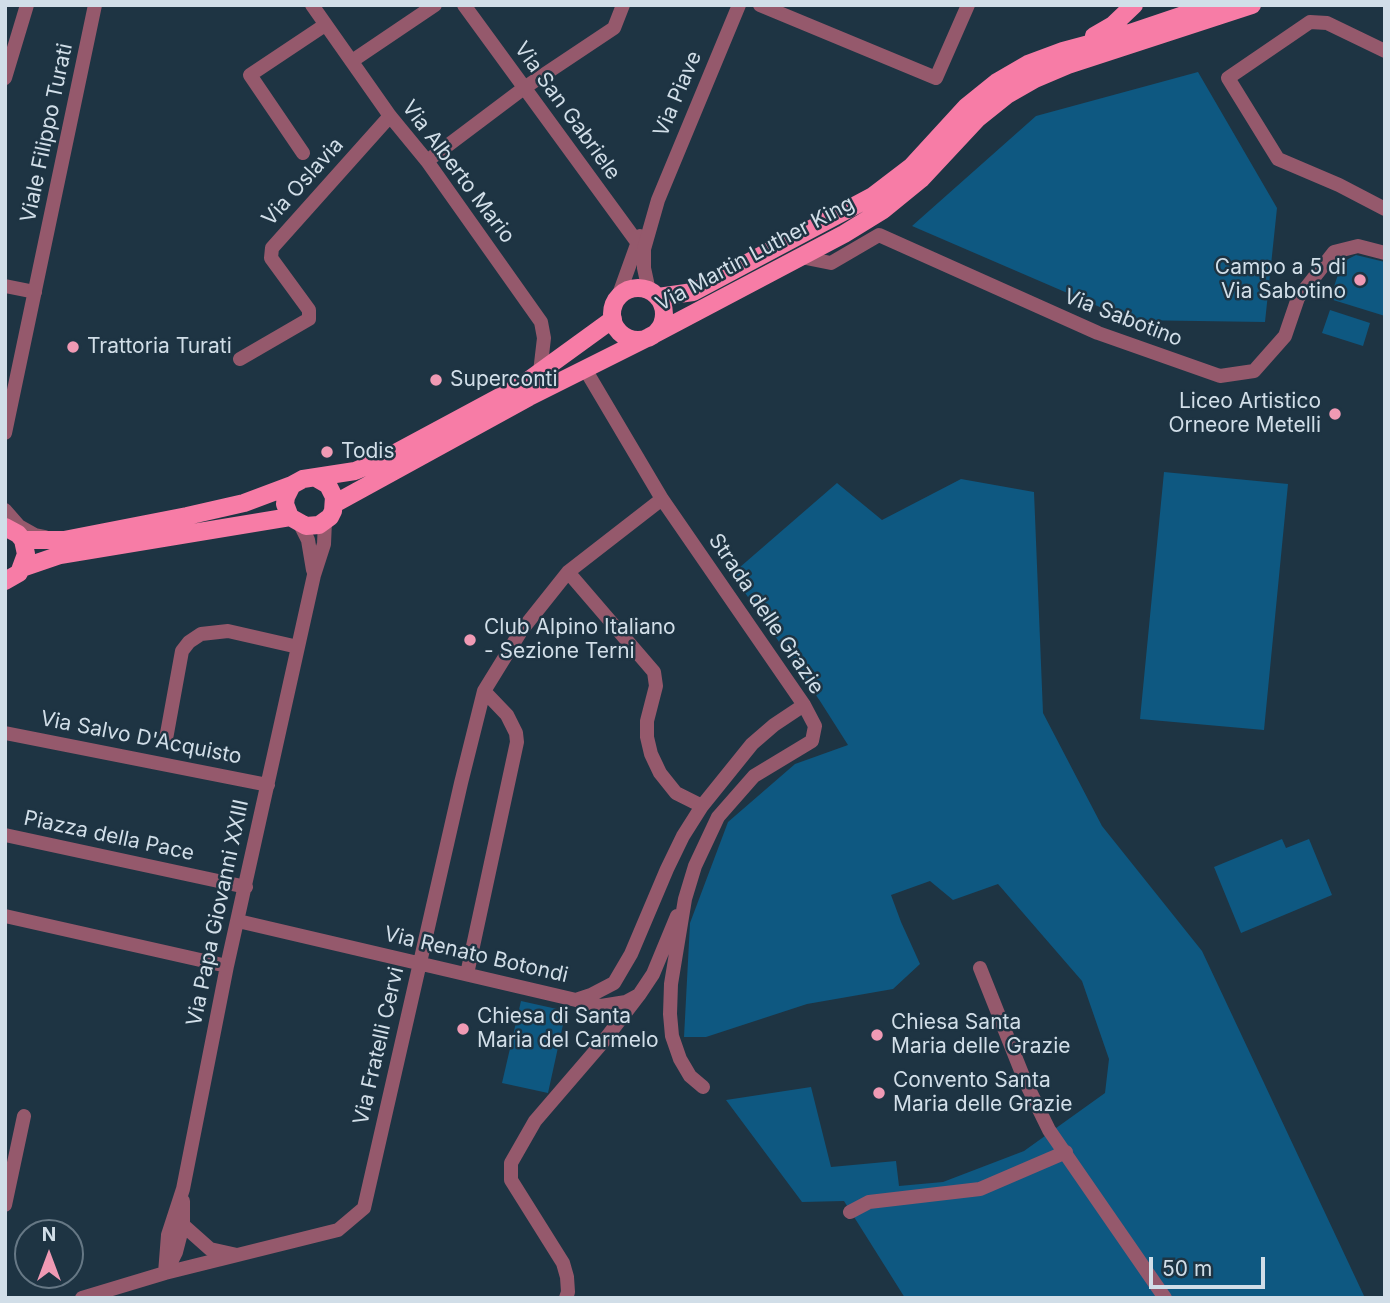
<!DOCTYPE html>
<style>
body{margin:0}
#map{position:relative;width:1390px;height:1303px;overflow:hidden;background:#1e3443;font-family:Inter,sans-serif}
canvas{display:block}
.frame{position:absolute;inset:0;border:7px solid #d1dee8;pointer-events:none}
.north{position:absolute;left:14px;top:1219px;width:70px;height:70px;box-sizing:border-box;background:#1e3443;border:2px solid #667885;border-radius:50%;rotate:0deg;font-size:19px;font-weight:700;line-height:28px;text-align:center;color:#d1dee8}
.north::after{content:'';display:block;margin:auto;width:24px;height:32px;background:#f09ab4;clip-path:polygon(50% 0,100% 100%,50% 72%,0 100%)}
.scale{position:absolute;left:1149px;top:1257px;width:116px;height:32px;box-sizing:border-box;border:4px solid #d1dee8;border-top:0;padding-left:9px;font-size:21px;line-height:24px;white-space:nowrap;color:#d1dee8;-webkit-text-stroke:5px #1e3443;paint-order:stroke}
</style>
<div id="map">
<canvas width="1390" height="1303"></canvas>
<div class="frame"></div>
<div class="north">N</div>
<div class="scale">50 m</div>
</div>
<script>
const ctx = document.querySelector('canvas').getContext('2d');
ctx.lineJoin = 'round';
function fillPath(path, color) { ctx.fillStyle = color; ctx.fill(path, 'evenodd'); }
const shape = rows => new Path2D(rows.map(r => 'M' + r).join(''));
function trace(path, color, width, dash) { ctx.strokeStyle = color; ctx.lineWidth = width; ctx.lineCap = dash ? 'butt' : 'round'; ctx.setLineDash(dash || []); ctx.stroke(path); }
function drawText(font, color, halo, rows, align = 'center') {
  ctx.font = font + ' Inter,sans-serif'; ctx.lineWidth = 5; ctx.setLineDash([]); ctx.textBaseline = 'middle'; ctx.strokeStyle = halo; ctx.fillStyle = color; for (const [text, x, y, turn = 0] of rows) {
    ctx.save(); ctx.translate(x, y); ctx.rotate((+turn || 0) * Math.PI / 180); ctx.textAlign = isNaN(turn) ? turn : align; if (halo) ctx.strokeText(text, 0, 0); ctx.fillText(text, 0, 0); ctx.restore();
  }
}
const green = shape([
 [1198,72,1277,208,1265,322,1130,320,912,226,1036,116],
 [1356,255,1385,262,1385,316,1330,299,1342,262],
 [1330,310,1370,323,1363,346,1322,333],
 [1164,472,1288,484,1264,730,1140,719],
 [961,479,1034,492,1043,713,1102,826,1202,951,1365,1298,905,1298,844,1201,802,1202,726,1100,811,1087,831,1167,896,1161,899,1186,943,1182,1024,1151,1105,1093,1109,1059,1082,981,998,884,953,900,930,881,891,895,901,922,920,964,893,989,807,1004,706,1037,684,1037,690,923,728,822,795,764,848,745,820,701,732,574,837,483,882,520],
 [1282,839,1286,848,1309,839,1332,895,1241,933,1214,867],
 [521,1001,566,1011,548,1093,502,1083]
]);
const minor = shape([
 [312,5,390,116,427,161,541,322,544,338,540,372],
 [464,5,637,242],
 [760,5,936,78,968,5],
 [1385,51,1327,23,1310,22,1228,78,1278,159,1339,185,1385,209],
 [352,61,435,5],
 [5,78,27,5],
 [303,153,250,75,325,25],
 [427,161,524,88,614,28,623,5],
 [801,257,831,263,879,235,1098,333,1220,376,1254,371,1285,336,1298,298,1334,252,1358,246,1385,253],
 [5,286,35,292],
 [618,297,640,236],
 [240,359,309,319,309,310,271,258,272,248,390,116],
 [585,369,662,499,804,705,815,726,812,741,754,776,718,817,695,866,685,899,671,984,670,1014,672,1036,680,1059,690,1076,703,1087],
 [300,524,308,540,313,570],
 [568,572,654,672,656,686,647,721,647,737,651,754,660,773,676,793,702,806],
 [5,733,268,785],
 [166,739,182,651,189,642,201,634,228,631,298,647],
 [5,835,246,887],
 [5,916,227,966],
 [238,921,576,1000,591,995,614,983,631,954,667,869,683,836,702,806,752,744,774,725,804,705],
 [980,968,1025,1081,1049,1130,1165,1298],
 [467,974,517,742,516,733,507,715,484,691],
 [579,1001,601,1006,626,1002,639,995,653,974,677,916],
 [183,1201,183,1225,210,1249,237,1255],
 [5,1205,24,1116],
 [850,1212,869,1202,980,1189,1066,1152],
 [169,1266,176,1252,183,1225],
 [165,1273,168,1235,183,1189,227,966,314,575,324,544,325,521],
 [82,1298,165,1273,338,1230,364,1208,461,783,484,691,521,631,568,572,662,499],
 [566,1298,568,1292,567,1277,563,1263,511,1180,511,1163,535,1121,603,1042,639,995]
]);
const tertiary = shape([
 [649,291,644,268,644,249,658,200,739,5],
 [5,433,95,5],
 [5,510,19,526,35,535,45,537]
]);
const primary = shape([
 [1094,36,1113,25,1134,5],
 '612 314a26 26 0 1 1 52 0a26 26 0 1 1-52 0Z',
 [658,297,693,292,873,196,911,167,966,107,997,82,1028,64,1063,51,1130,33,1213,5],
 [292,485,286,497,285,504,290,517,306,526,319,525,330,517,333,511,334,497,328,485,316,478],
 [334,504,529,397,649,337,844,234,883,210,921,179,977,119,1007,95,1035,79,1068,65,1252,5],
 [5,527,18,534,23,540,26,554,19,573,5,581],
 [23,540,64,540,187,516,244,503,292,485,303,479,355,471,388,457,522,385,613,319],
 [22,568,60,555,290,517]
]);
const markers = [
 [1360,280,7,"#f09ab4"],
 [73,347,7,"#f09ab4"],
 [436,380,7,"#f09ab4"],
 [1335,414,7,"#f09ab4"],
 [327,452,7,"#f09ab4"],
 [470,640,7,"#f09ab4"],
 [463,1029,7,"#f09ab4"],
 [877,1035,7,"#f09ab4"],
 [879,1093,7,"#f09ab4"]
];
const streetNames = [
 ["Via Piave",678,94,-67],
 ["Via San Gabriele",567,111,54],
 ["Viale Filippo Turati",47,133,-78],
 ["Via Alberto Mario",458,172,53],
 ["Via Oslavia",303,182,-48],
 ["Via Martin Luther King",755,254,-28],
 ["Via Sabotino",1123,318,21],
 ["Strada delle Grazie",766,614,56],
 ["Via Salvo D'Acquisto",141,738,11],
 ["Piazza della Pace",109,836,12],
 ["Via Papa Giovanni XXIII",218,913,-78],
 ["Via Renato Botondi",476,955,13],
 ["Via Fratelli Cervi",379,1046,-77]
];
const poiNames = [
 ["Campo a 5 di",1346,268,"right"],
 ["Via Sabotino",1346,292,"right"],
 ["Trattoria Turati",87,347],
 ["Superconti",450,380],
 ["Liceo Artistico",1321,402,"right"],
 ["Orneore Metelli",1321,426,"right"],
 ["Todis",341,452],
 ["Club Alpino Italiano",484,628],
 ["- Sezione Terni",484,652],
 ["Chiesa di Santa",477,1017],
 ["Maria del Carmelo",477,1041],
 ["Chiesa Santa",891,1023],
 ["Maria delle Grazie",891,1047],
 ["Convento Santa",893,1081],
 ["Maria delle Grazie",893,1105]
];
fillPath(green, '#0e5881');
trace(minor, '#95596c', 14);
trace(tertiary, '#95596c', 14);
trace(primary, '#f77ca6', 18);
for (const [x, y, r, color] of markers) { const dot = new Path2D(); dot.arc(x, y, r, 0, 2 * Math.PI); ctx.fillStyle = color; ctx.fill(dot); trace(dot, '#1e3443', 2.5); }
drawText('21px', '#d1dee8', '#1e3443', streetNames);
drawText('21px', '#d1dee8', '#1e3443', poiNames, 'left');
</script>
